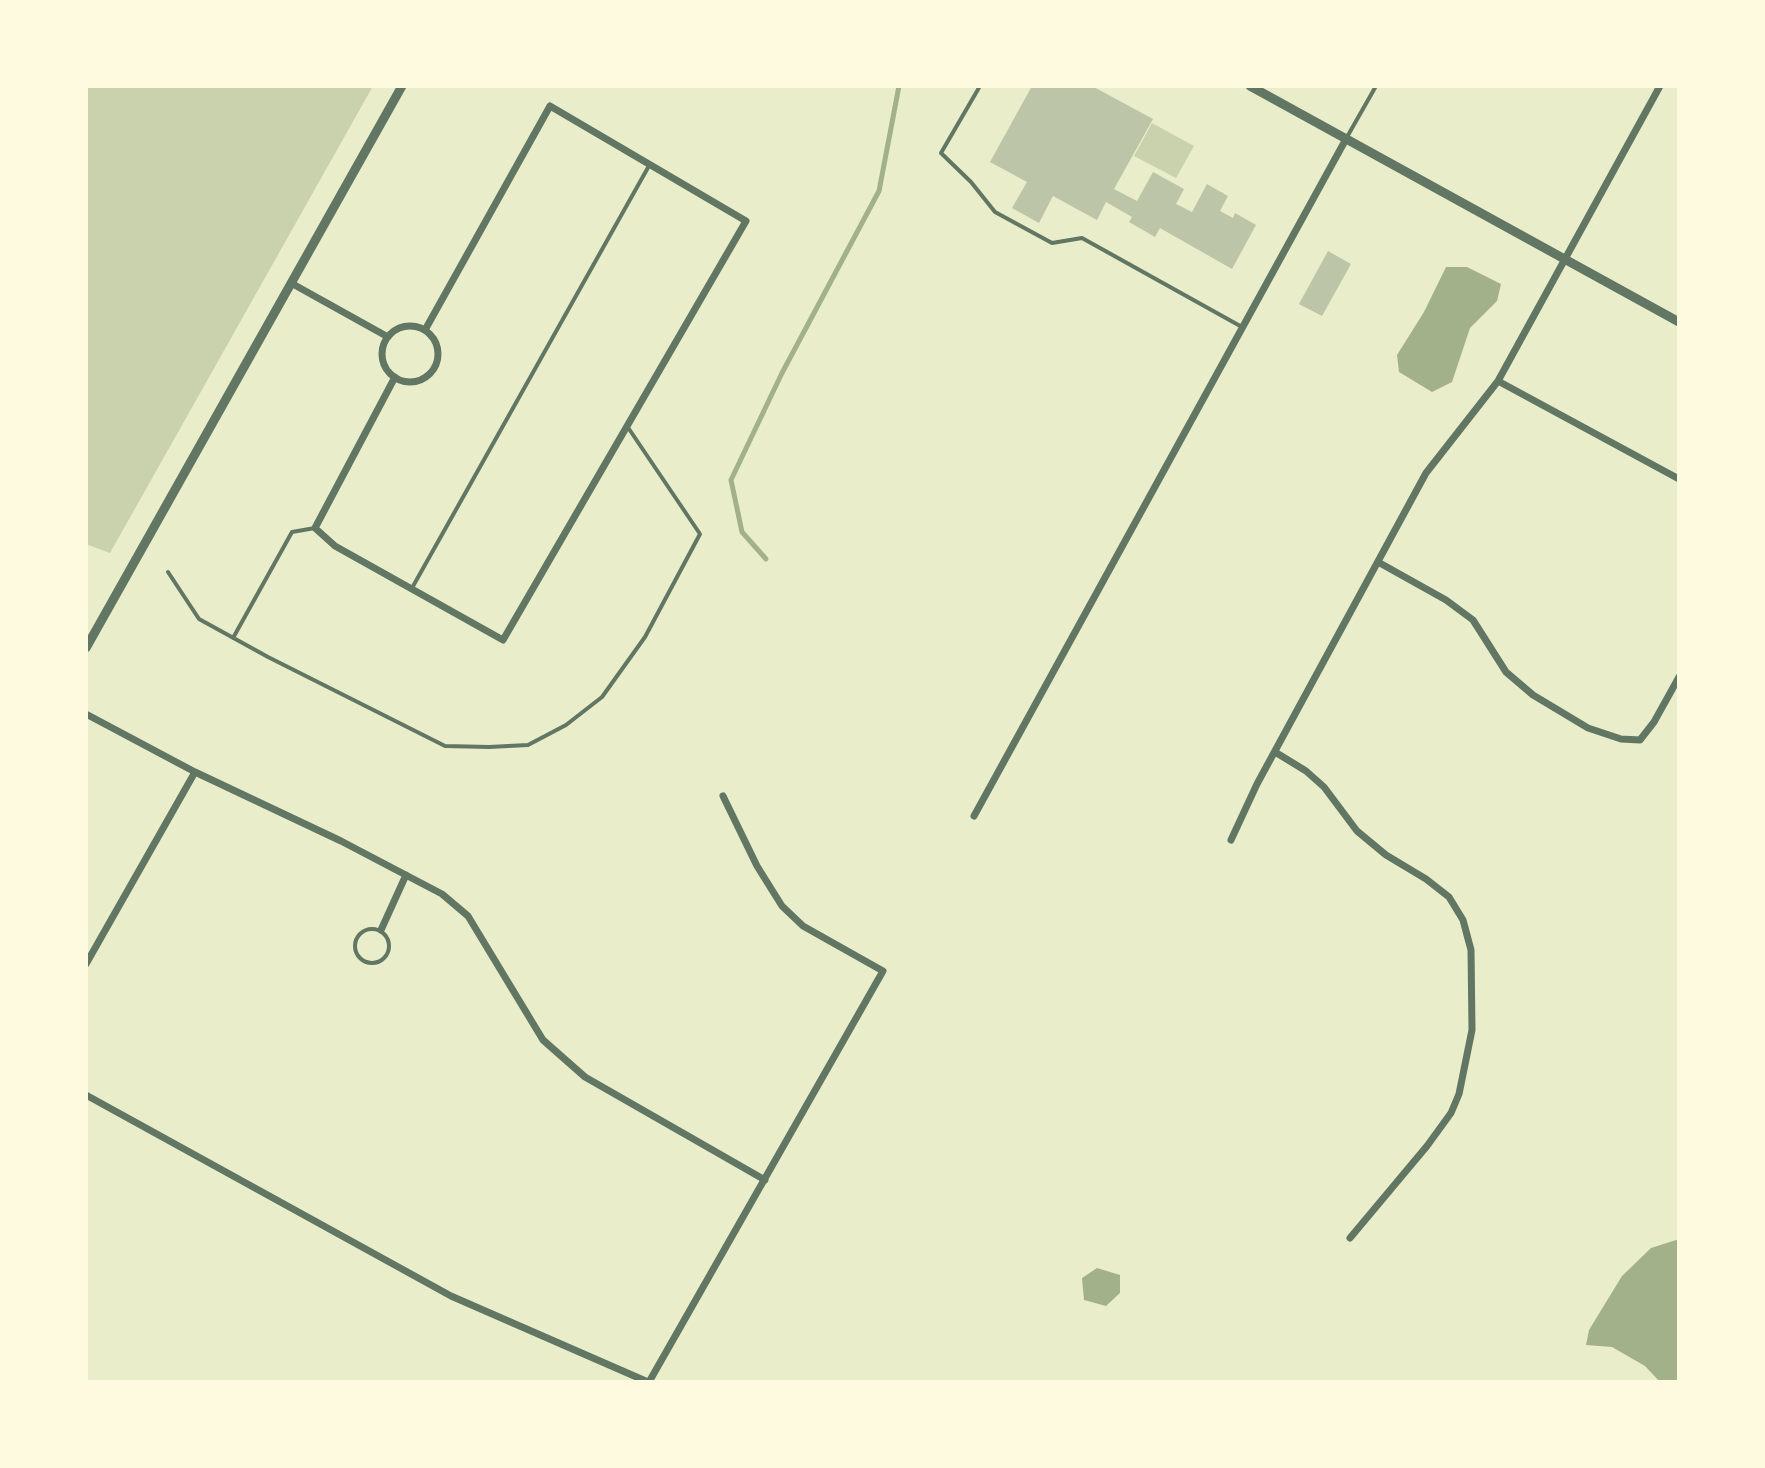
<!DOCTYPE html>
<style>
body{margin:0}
#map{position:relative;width:1765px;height:1468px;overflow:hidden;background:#e9edc9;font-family:Roboto,sans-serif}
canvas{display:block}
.frame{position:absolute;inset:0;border:88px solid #fefae0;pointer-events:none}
</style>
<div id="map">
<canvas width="1765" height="1468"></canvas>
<div class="frame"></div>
</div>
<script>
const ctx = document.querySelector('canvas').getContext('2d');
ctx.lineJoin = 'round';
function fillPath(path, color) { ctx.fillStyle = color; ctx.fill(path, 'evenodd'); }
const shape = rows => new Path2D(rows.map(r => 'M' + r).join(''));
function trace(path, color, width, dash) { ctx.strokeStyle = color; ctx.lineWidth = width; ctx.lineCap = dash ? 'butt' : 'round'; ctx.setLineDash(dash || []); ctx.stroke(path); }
const green = shape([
 [86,86,373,86,110,553,86,544],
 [1152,123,1194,146,1176,178,1134,156]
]);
const water = shape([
 [1446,267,1467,267,1501,284,1497,301,1470,328,1452,382,1432,392,1399,372,1397,355,1424,312],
 [1676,1240,1679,1241,1679,1382,1660,1382,1645,1366,1612,1347,1586,1345,1589,1330,1622,1276,1651,1248],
 [1097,1268,1120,1275,1120,1293,1106,1306,1084,1300,1082,1278]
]);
const stream = shape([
 [766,559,742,532,731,480,782,373,879,191,899,86]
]);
const building = shape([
 [1032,86,1092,86,1153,119,1114,189,1137,201,1153,172,1184,189,1176,204,1192,212,1207,184,1228,196,1220,211,1233,218,1235,213,1256,225,1232,269,1160,228,1155,237,1129,222,1132,217,1106,202,1097,220,1053,196,1039,223,1012,208,1027,182,990,162],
 [1328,251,1351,264,1322,316,1299,304]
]);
const service = shape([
 [980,86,941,153,971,182,995,212,1052,243,1082,238,1242,327],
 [1347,137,1376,86],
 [168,572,199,619,268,657,445,746,489,747,528,745,566,725,602,697,645,637,700,534,627,426],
 [412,588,650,164],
 [233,638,292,532,315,528],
 '355 946a17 17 0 1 1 34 0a17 17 0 1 1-34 0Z'
]);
const minor = shape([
 [291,283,388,337],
 '382 354a28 28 0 1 1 56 0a28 28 0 1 1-56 0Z',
 [395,377,315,528,335,546,503,640,746,221,550,106,425,330],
 [1498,381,1679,479],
 [1378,562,1446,600,1473,620,1506,672,1533,695,1588,728,1621,739,1640,740,1654,722,1679,677],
 [86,714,195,772,341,841,442,894,468,916,543,1040,585,1077,765,1180],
 [1275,752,1306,771,1324,787,1357,831,1386,855,1426,879,1449,897,1463,920,1471,950,1472,1030,1459,1094,1451,1113,1427,1146,1350,1238],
 [974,816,1346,139],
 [1231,840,1257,784,1426,473,1498,381,1660,86],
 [381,930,406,875],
 [86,964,195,772],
 [86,1095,451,1296,648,1382],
 [649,1382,883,971,803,926,782,906,757,866,723,796]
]);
const tertiary = shape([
 [1250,86,1679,322],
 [86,648,402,86]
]);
fillPath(green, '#cad2ad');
fillPath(water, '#a3b18a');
trace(stream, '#a3b18a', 5);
fillPath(building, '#bcc5a7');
trace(service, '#617663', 4);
trace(minor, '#617663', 7);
trace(tertiary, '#617663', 9);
</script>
